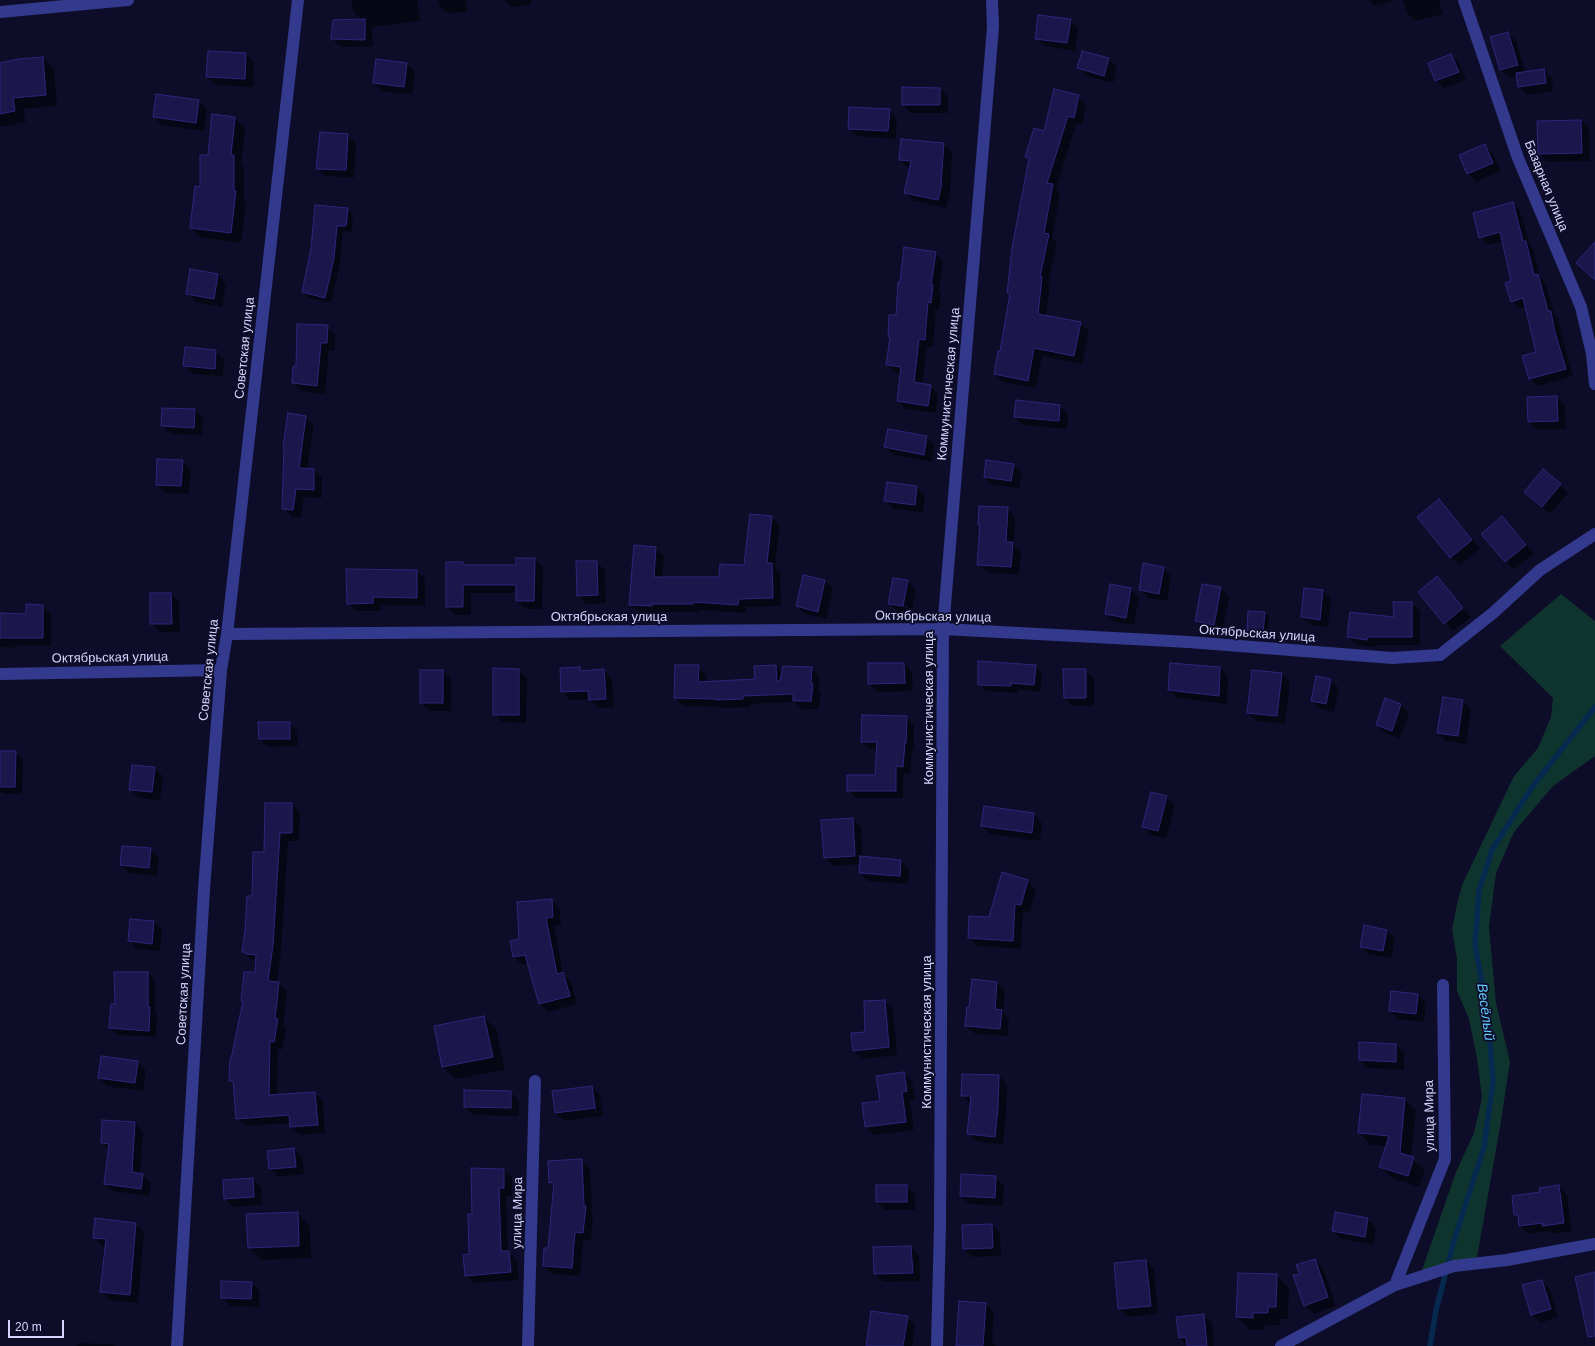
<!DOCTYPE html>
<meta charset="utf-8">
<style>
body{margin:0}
#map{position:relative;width:1595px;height:1346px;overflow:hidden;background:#0e0d29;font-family:Helvetica,sans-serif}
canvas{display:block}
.scale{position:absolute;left:8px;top:1320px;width:56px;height:18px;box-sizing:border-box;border:2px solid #d5d6ff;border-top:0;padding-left:5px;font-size:12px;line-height:14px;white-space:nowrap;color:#d5d6ff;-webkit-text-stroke:3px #0e0d29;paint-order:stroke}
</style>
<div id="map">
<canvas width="1595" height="1346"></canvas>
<div class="scale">20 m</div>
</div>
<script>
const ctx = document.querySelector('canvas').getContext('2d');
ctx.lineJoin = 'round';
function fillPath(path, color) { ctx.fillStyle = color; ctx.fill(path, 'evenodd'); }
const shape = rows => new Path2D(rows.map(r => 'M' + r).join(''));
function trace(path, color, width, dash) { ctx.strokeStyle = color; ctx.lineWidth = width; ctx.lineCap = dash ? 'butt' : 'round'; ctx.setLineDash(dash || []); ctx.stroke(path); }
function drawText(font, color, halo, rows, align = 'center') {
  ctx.font = font + ' Helvetica,sans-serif'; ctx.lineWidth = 3.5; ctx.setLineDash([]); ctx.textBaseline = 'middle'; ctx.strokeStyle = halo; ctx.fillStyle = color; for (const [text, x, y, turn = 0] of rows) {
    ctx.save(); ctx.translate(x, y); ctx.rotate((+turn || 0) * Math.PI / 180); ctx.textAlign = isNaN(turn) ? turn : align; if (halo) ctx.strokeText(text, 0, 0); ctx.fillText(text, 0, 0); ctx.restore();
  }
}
const green = shape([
 [1561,594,1595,621,1595,756,1553,786,1514,832,1496,873,1489,927,1496,1003,1510,1062,1500,1127,1476,1263,1421,1273,1456,1172,1474,1133,1482,1098,1477,1058,1469,1019,1457,991,1457,959,1452,929,1458,900,1462,885,1514,776,1538,748,1551,717,1553,698,1500,646]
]);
const shadow = shape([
 [351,0,417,0,420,21,372,27,373,47,341,47,332,39,362,20,353,11],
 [438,0,466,0,467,12,447,13,438,5],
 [504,0,531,0,531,5,511,7],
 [1369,0,1397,0,1375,6],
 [1403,0,1439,0,1443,14,1415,21,1407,13],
 [1070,20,1078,28,1075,51,1045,46,1036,38],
 [1508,33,1516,41,1526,73,1543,70,1552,78,1553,91,1528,95,1519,87,1518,75,1510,78,1501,70],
 [1083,52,1109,59,1117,67,1113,83,1087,76,1079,67],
 [246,54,254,62,253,87,215,85,207,76],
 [1451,55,1459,63,1466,80,1444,88,1436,80],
 [43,58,54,69,57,106,23,109,26,122,0,127,0,64],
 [407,64,415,72,412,95,382,91,374,83],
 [940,89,948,97,948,113,911,113,903,105],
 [157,95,199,101,207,109,204,131,162,125,154,117],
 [1078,96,1086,105,1082,125,1076,124,1056,189,1060,194,1052,239,1057,243,1048,284,1050,286,1046,317,1080,323,1089,331,1082,364,1042,356,1036,388,1003,382,995,374,1001,353,1010,294,1009,292,1029,160,1026,157,1044,133],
 [889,110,897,118,896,139,857,136,849,128],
 [234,118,245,128,241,165,244,167,244,201,246,203,241,243,202,238,191,227,209,156],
 [1581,121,1589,129,1590,161,1547,162,1539,154],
 [348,135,356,144,354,178,325,176,317,168],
 [902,140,944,144,952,152,950,193,946,208,913,201,905,192,910,168,908,168,900,160],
 [1485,145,1493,154,1501,171,1476,182,1468,174],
 [1513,203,1520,211,1530,246,1533,249,1540,277,1545,282,1555,316,1558,319,1562,337,1573,376,1538,386,1530,379,1538,353,1526,307,1520,309,1512,301,1513,282,1503,241,1488,245,1480,237],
 [347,209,353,215,352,232,343,231,340,264,331,303,309,298,303,292,312,248],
 [935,253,943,261,939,292,941,294,939,310,936,310,933,347,927,347,922,384,930,386,938,394,936,413,906,409,898,401,901,374,896,373,887,365,891,338,889,336,897,317],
 [218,275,226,284,222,307,195,302,187,293],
 [327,326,335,335,335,351,329,350,325,394,301,391,293,383,297,367],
 [216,351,224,359,223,376,192,374,184,365],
 [1557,397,1565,406,1566,429,1537,430,1529,422],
 [1060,406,1068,414,1067,429,1023,425,1015,417],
 [195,410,203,418,202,435,171,434,162,426],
 [305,417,314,425,307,469,314,470,322,478,322,498,304,497,301,517,292,517,284,508],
 [889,430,927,437,935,445,932,462,894,455,885,447],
 [182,461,191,470,189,494,165,493,157,484],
 [1013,465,1022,473,1019,488,993,485,985,477],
 [888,483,917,487,925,496,923,513,894,509,885,500],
 [1560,485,1568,493,1550,514,1525,492],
 [1439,500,1480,549,1459,565,1451,557],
 [1007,508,1015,517,1014,545,1021,552,1019,575,987,572,978,564,981,527,979,525],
 [771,517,780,525,775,568,780,572,781,606,746,607,746,613,700,610,701,612,660,612,660,614,639,612,630,604,635,546,656,548,664,556,662,578,720,578,745,566],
 [1502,517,1534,553,1514,570,1482,534],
 [535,559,543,567,542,609,525,609,517,601,517,593,471,593,471,615,455,615,447,607,463,563,465,566,517,566],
 [596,562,605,570,606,603,586,604,578,595],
 [1163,568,1171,576,1167,601,1148,598,1140,590],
 [417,571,425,579,425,606,381,605,381,611,356,611,348,603],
 [803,576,825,581,833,589,826,619,805,614,797,606],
 [1437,578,1471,617,1453,631,1445,623],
 [908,581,916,590,911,614,898,612,889,603],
 [898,604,909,606,908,608,898,606],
 [1221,588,1229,597,1222,632,1204,629,1196,621],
 [1130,589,1139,597,1134,625,1115,622,1106,614],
 [1323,591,1331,599,1328,627,1310,625,1302,617],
 [171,594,179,602,180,632,160,632,151,624],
 [1411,603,1420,611,1420,645,1376,645,1375,647,1357,645,1348,637,1395,618],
 [43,606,51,614,51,646,15,645,15,648,0,647,0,614,27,615],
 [1265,613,1269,617,1267,636,1252,635,1248,631],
 [869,664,904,664,912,672,913,691,877,692,869,683],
 [698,666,706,675,706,683,756,680,776,666,782,673,811,668,819,676,819,691,821,693,819,709,802,709,795,702,750,704,751,707,725,708,723,707,684,706,675,698],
 [1035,666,1042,673,1040,692,1018,689,1018,693,986,691,979,684],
 [580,668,584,672,604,670,612,679,614,707,598,708,589,699,570,700,562,692,561,669],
 [1220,668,1228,676,1227,704,1177,698,1169,690],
 [518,670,527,678,526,723,502,722,494,714],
 [1085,670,1094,679,1094,706,1073,706,1064,698],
 [443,671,451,679,451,711,429,711,421,703],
 [1281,674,1290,682,1285,724,1256,721,1248,713],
 [1330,680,1339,688,1334,712,1320,709,1312,701],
 [1463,701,1471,709,1466,744,1446,741,1438,733],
 [1401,705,1409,713,1400,738,1385,733,1377,725],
 [907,717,914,725,914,750,912,750,910,774,903,773,903,798,856,798,848,790,876,776,878,749,870,749,862,741],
 [289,723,297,731,298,746,268,747,260,739],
 [0,752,16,752,23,760,22,794,3,794,0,791],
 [154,768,163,776,160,800,139,798,130,789],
 [1167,797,1175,805,1166,839,1151,835,1143,827],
 [291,804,300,812,299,841,288,841,281,953,277,982,287,991,283,1026,286,1028,282,1050,278,1049,277,1095,315,1093,323,1101,325,1133,300,1135,291,1127,291,1123,246,1126,237,1118,235,1085,230,1081,232,1060,244,1002,256,973,257,962,251,959,243,951,252,897,265,853],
 [984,807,1034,814,1042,823,1040,841,990,834,982,826],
 [852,819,861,827,863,858,901,861,909,869,908,884,868,881,860,873,861,864,833,866,825,858],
 [150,849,159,858,157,876,129,873,121,865],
 [1003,874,1028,881,1036,890,1029,913,1023,911,1021,949,977,946,969,938,989,918],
 [551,900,560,908,561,925,554,926,563,974,571,982,577,1004,548,1012,540,1004,528,964,522,965,514,957,511,942,520,940],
 [154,922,162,930,160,951,137,949,129,940],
 [1387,930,1395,939,1391,958,1369,955,1361,946],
 [148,973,155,980,155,1012,157,1015,156,1037,118,1035,110,1028,116,1006],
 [997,982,1005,991,1003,1012,1009,1019,1008,1036,975,1034,966,1025,970,1008],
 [1418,995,1426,1003,1424,1022,1398,1019,1390,1010],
 [884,1001,893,1009,897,1055,863,1059,854,1051],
 [484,1017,496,1029,505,1070,456,1079,443,1067,435,1027],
 [1396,1045,1404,1053,1404,1070,1368,1068,1360,1060],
 [138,1062,146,1071,143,1091,107,1086,99,1078],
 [903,1073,912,1081,915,1099,910,1100,914,1130,874,1135,866,1127,881,1102],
 [999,1076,1007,1084,1006,1117,1003,1145,976,1141,968,1133,970,1103,962,1095],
 [592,1087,600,1095,603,1116,564,1121,556,1113],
 [592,1095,594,1095,597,1113,595,1113],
 [511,1092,519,1101,519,1116,473,1115,465,1107],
 [1404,1099,1416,1110,1411,1158,1425,1170,1419,1187,1392,1178,1380,1167,1387,1146,1371,1145,1359,1133],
 [135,1123,143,1132,140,1175,143,1175,151,1183,149,1196,113,1191,105,1183,109,1150,102,1143],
 [294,1149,302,1157,304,1174,278,1177,270,1169],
 [581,1160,590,1169,592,1214,593,1215,591,1240,583,1240,580,1276,552,1274,544,1266,549,1249,555,1186,550,1182],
 [504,1170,512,1178,512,1196,506,1196,508,1252,517,1260,519,1280,474,1283,466,1275,470,1255,473,1215],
 [995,1177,1004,1186,1003,1206,969,1204,961,1196],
 [253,1179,261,1187,262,1205,233,1207,225,1199],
 [906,1186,915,1194,915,1210,885,1210,877,1202],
 [1559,1186,1567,1195,1572,1231,1551,1234,1549,1231,1528,1234,1520,1226,1519,1218,1515,1215,1541,1193],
 [297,1213,310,1226,311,1258,261,1260,249,1248],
 [1336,1214,1368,1219,1376,1228,1373,1245,1341,1239,1333,1231],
 [135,1224,144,1232,138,1303,109,1300,101,1291,106,1246,102,1246,94,1237],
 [992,1225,1000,1233,1001,1256,972,1257,964,1249],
 [911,1247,919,1255,920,1281,883,1282,875,1274],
 [1314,1260,1323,1268,1336,1306,1313,1314,1305,1305,1301,1276],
 [1146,1261,1154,1269,1158,1314,1127,1317,1119,1308],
 [1238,1274,1276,1275,1289,1288,1288,1319,1280,1319,1280,1325,1265,1325,1265,1330,1250,1330,1237,1317],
 [1542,1281,1550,1289,1558,1317,1540,1323,1532,1314],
 [251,1283,260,1291,259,1307,230,1306,222,1297],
 [986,1304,994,1312,992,1341,996,1346,958,1346],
 [1203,1315,1212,1323,1214,1346,1188,1346,1179,1337],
 [907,1317,915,1325,912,1346,868,1346],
 [77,1343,112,1344,115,1346,77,1346]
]);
const stream = shape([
 [1430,1346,1436,1310,1454,1241,1484,1147,1493,1082,1488,1017,1475,944,1479,890,1492,850,1532,787,1595,707]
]);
const building = shape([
 [1038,15,1071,19,1067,43,1035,39,1038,15],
 [365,19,365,40,331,39,333,20,365,19],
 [1508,32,1518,65,1500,70,1490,37,1508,32],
 [208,51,246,53,245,79,206,77,208,51],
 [1082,51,1109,58,1104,76,1077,68,1082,51],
 [1451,54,1459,72,1435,81,1428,63,1451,54],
 [43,57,46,95,13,98,15,111,0,114,0,63,18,59,43,57],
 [376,59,407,63,404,87,373,83,376,59],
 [1544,69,1546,83,1518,87,1516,73,1544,69],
 [902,87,940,88,940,105,902,105,902,87],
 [1054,89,1079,95,1074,118,1068,116,1047,183,1053,184,1044,233,1049,234,1040,277,1042,277,1038,314,1081,322,1074,356,1034,348,1028,381,994,374,998,351,1000,351,1010,293,1007,293,1012,248,1029,158,1025,157,1034,128,1044,131,1054,89],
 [156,94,199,100,196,123,153,117,156,94],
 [849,107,890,109,888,131,848,129,849,107],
 [212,114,235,117,231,155,234,155,234,191,236,191,231,233,190,228,195,186,200,187,200,155,208,155,212,114],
 [1581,120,1582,153,1538,154,1537,121,1581,120],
 [320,132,348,134,346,170,316,169,320,132],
 [901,139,944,143,941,183,942,183,938,200,904,193,911,161,899,160,901,139],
 [1485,144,1493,163,1467,174,1459,155,1485,144],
 [1513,202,1523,241,1526,241,1534,275,1538,274,1548,311,1551,311,1554,329,1566,369,1529,379,1522,356,1536,352,1523,298,1511,302,1505,283,1511,281,1500,232,1479,238,1473,213,1513,202],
 [315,205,348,208,346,226,337,226,334,258,325,298,302,292,311,248,315,205],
 [1595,242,1595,280,1576,263,1595,242],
 [904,247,936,252,931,285,933,285,931,303,928,302,925,340,919,339,914,382,931,385,928,406,897,401,901,367,886,365,890,337,888,337,889,315,896,315,898,282,900,282,904,247],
 [190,269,218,274,214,299,186,294,190,269],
 [297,324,328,325,327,343,321,343,317,386,292,383,293,366,296,366,297,324],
 [185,347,216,350,215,369,183,366,185,347],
 [1557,396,1558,421,1528,422,1527,397,1557,396],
 [1016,400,1060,405,1059,421,1014,417,1016,400],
 [162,408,195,409,194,428,161,426,162,408],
 [288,413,306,416,299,468,314,469,314,490,296,489,293,510,282,509,284,447,283,446,288,413],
 [888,429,927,436,924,455,884,447,888,429],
 [157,459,183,460,181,486,156,485,157,459],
 [986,460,1014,464,1011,481,984,477,986,460],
 [1543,469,1561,484,1542,507,1524,492,1543,469],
 [887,482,917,486,915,505,884,501,887,482],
 [1439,499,1472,540,1450,558,1417,517,1439,499],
 [979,506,1008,507,1006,542,1013,542,1011,567,977,565,980,525,978,525,979,506],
 [750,514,772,516,767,563,772,563,773,598,739,599,738,605,693,602,693,604,652,604,652,606,629,605,634,545,656,547,654,577,719,577,720,564,744,565,750,514],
 [1502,516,1526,545,1505,562,1481,534,1502,516],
 [516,558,535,558,534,601,516,601,516,585,463,585,463,607,446,607,446,562,463,562,463,565,516,565,516,558],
 [576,561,597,561,598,595,577,596,576,561],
 [1143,563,1164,567,1159,594,1139,590,1143,563],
 [346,569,417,570,417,598,373,597,373,603,347,604,346,569],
 [803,575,825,580,818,612,796,606,803,575],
 [1437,576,1463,608,1444,624,1418,592,1437,576],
 [893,578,908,580,903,606,888,604,893,578],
 [1110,584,1131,588,1126,618,1105,614,1110,584],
 [1202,584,1221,587,1214,625,1195,621,1202,584],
 [1304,588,1323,590,1320,620,1301,617,1304,588],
 [150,593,171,593,172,624,150,624,150,593],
 [1393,602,1412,602,1412,637,1368,637,1367,640,1347,637,1350,612,1394,617,1393,602],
 [26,604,43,605,43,638,0,638,0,613,26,614,26,604],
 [1248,611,1265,612,1263,633,1247,631,1248,611],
 [978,661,1036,665,1034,685,1011,683,1011,686,978,685,978,661],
 [868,663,904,663,905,683,868,684,868,663],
 [1170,663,1220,667,1219,696,1168,690,1170,663],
 [675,665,699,665,698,682,755,679,754,666,776,665,777,681,780,681,783,666,812,667,811,684,813,684,811,701,793,701,793,694,743,696,743,699,716,700,716,699,674,698,675,665],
 [580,667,580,671,604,669,606,699,589,700,588,691,561,692,560,668,580,667],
 [493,668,519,669,519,715,493,715,493,668],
 [1063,669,1086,669,1086,698,1064,698,1063,669],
 [420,670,443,670,443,703,420,703,420,670],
 [1252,670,1282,673,1277,716,1247,713,1252,670],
 [1316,676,1331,679,1326,704,1311,701,1316,676],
 [1443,697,1463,700,1458,736,1437,733,1443,697],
 [1385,698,1401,704,1392,731,1376,725,1385,698],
 [862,715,907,716,906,743,905,743,903,767,896,766,896,791,847,791,847,775,875,775,877,742,861,742,862,715],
 [258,722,290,722,290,739,259,739,258,722],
 [0,751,16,751,15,787,0,787,0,751],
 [132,765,155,767,152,792,129,790,132,765],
 [1151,792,1167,796,1158,831,1142,827,1151,792],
 [265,803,292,803,292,833,280,833,273,945,268,981,279,982,275,1019,278,1019,274,1042,270,1041,269,1095,315,1092,318,1125,290,1127,289,1115,236,1119,233,1081,229,1081,230,1059,231,1059,243,1001,241,1001,244,972,255,972,256,955,246,954,246,952,242,952,245,930,247,896,252,896,253,852,264,852,265,803],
 [984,806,1034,813,1032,833,981,826,984,806],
 [853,818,855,856,824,858,821,820,853,818],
 [122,846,151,848,149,868,120,865,122,846],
 [860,856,901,860,900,876,859,873,860,856],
 [1002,872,1028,880,1021,905,1015,904,1013,941,968,938,969,916,989,917,1002,872],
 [552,899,553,917,546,918,557,974,563,972,570,996,539,1004,525,955,513,957,510,941,519,939,517,902,552,899],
 [130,919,154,921,152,944,128,941,130,919],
 [1364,925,1387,930,1383,951,1360,947,1364,925],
 [114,972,148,972,148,1007,150,1007,149,1031,109,1028,111,1004,115,1004,114,972],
 [972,979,997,982,995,1009,1002,1010,1000,1029,965,1026,967,1007,969,1007,972,979],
 [1391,991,1418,994,1416,1014,1389,1011,1391,991],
 [885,1000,889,1047,853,1051,851,1033,865,1032,864,1001,885,1000],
 [484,1016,493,1057,442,1067,434,1026,484,1016],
 [1359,1042,1396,1044,1396,1062,1359,1060,1359,1042],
 [101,1056,138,1061,135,1083,98,1078,101,1056],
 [904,1072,907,1091,902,1092,906,1122,865,1127,862,1103,880,1101,876,1076,904,1072],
 [962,1074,999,1075,998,1108,995,1137,967,1134,971,1096,961,1096,962,1074],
 [592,1086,595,1108,555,1113,552,1091,592,1086],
 [464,1090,511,1091,511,1108,464,1107,464,1090],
 [1362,1094,1405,1098,1400,1153,1414,1157,1408,1176,1379,1167,1389,1136,1358,1133,1362,1094],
 [102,1120,135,1122,132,1172,143,1174,141,1189,104,1184,109,1144,101,1143,102,1120],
 [294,1148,296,1167,269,1169,267,1151,294,1148],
 [582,1159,584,1206,586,1206,583,1233,575,1232,572,1268,543,1266,544,1248,548,1248,554,1182,549,1183,548,1161,582,1159],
 [471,1168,504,1169,504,1188,499,1188,501,1251,509,1251,511,1272,465,1276,463,1255,469,1254,468,1214,472,1214,471,1168],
 [961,1174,996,1176,995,1198,960,1196,961,1174],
 [253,1178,254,1197,224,1199,223,1180,253,1178],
 [876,1185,907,1185,907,1202,876,1202,876,1185],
 [1559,1185,1564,1223,1542,1226,1542,1223,1519,1226,1518,1215,1514,1215,1512,1196,1540,1192,1539,1188,1559,1185],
 [298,1212,299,1246,248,1248,246,1214,298,1212],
 [1335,1212,1368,1218,1365,1237,1332,1231,1335,1212],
 [95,1218,136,1223,130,1295,100,1292,106,1239,93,1238,95,1218],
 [992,1224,993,1248,963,1249,962,1225,992,1224],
 [911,1246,913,1273,874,1274,873,1247,911,1246],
 [1315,1259,1328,1297,1304,1306,1293,1275,1300,1275,1296,1265,1315,1259],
 [1146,1260,1151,1306,1118,1309,1114,1263,1146,1260],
 [1595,1272,1595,1336,1588,1337,1575,1277,1595,1272],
 [1238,1273,1277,1274,1276,1307,1268,1307,1268,1313,1253,1313,1253,1318,1236,1317,1238,1273],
 [1542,1280,1551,1309,1531,1315,1522,1285,1542,1280],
 [221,1281,252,1282,251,1299,221,1298,221,1281],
 [959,1301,986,1303,983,1346,956,1346,959,1301],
 [871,1311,908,1316,903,1346,866,1346,871,1311],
 [1204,1314,1207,1346,1187,1346,1186,1337,1179,1338,1176,1317,1204,1314]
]);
const minor = shape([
 [1464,0,1518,158,1581,307,1592,354,1595,384],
 [0,12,128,0],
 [227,634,943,629,1189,642,1392,658,1440,655,1493,613,1540,570,1595,534],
 [0,674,221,670],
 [1395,1285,1445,1159,1443,985],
 [177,1346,204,889,221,670,227,634,298,0],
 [528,1346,535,1081],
 [937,1346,940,1225,943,629,993,27,992,0],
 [1281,1346,1395,1285,1454,1266,1507,1260,1595,1244]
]);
const streetNames = [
 ["Базарная улица",1546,186,68],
 ["Советская улица",245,348,-84],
 ["Коммунистическая улица",949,384,-85],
 ["Октябрьская улица",609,617],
 ["Октябрьская улица",933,617,1],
 ["Октябрьская улица",1257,634,4],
 ["Октябрьская улица",110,658,-1],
 ["Советская улица",209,670,-84],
 ["Коммунистическая улица",929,708,-90],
 ["Советская улица",184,994,-87],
 ["Коммунистическая улица",927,1032,-90],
 ["улица Мира",1430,1116,-91],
 ["улица Мира",518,1213,-89]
];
const waterNames = [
 ["Весёлый",1485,1012,82]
];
fillPath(green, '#0f342e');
fillPath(shadow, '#0007');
trace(stream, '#062a4f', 5.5);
fillPath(building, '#1b174c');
trace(building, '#2d267b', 1);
trace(minor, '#333a8e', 12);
drawText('13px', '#d5d6ff', '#0e0d29', streetNames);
drawText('italic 14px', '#63caff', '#0e0d29', waterNames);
</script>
